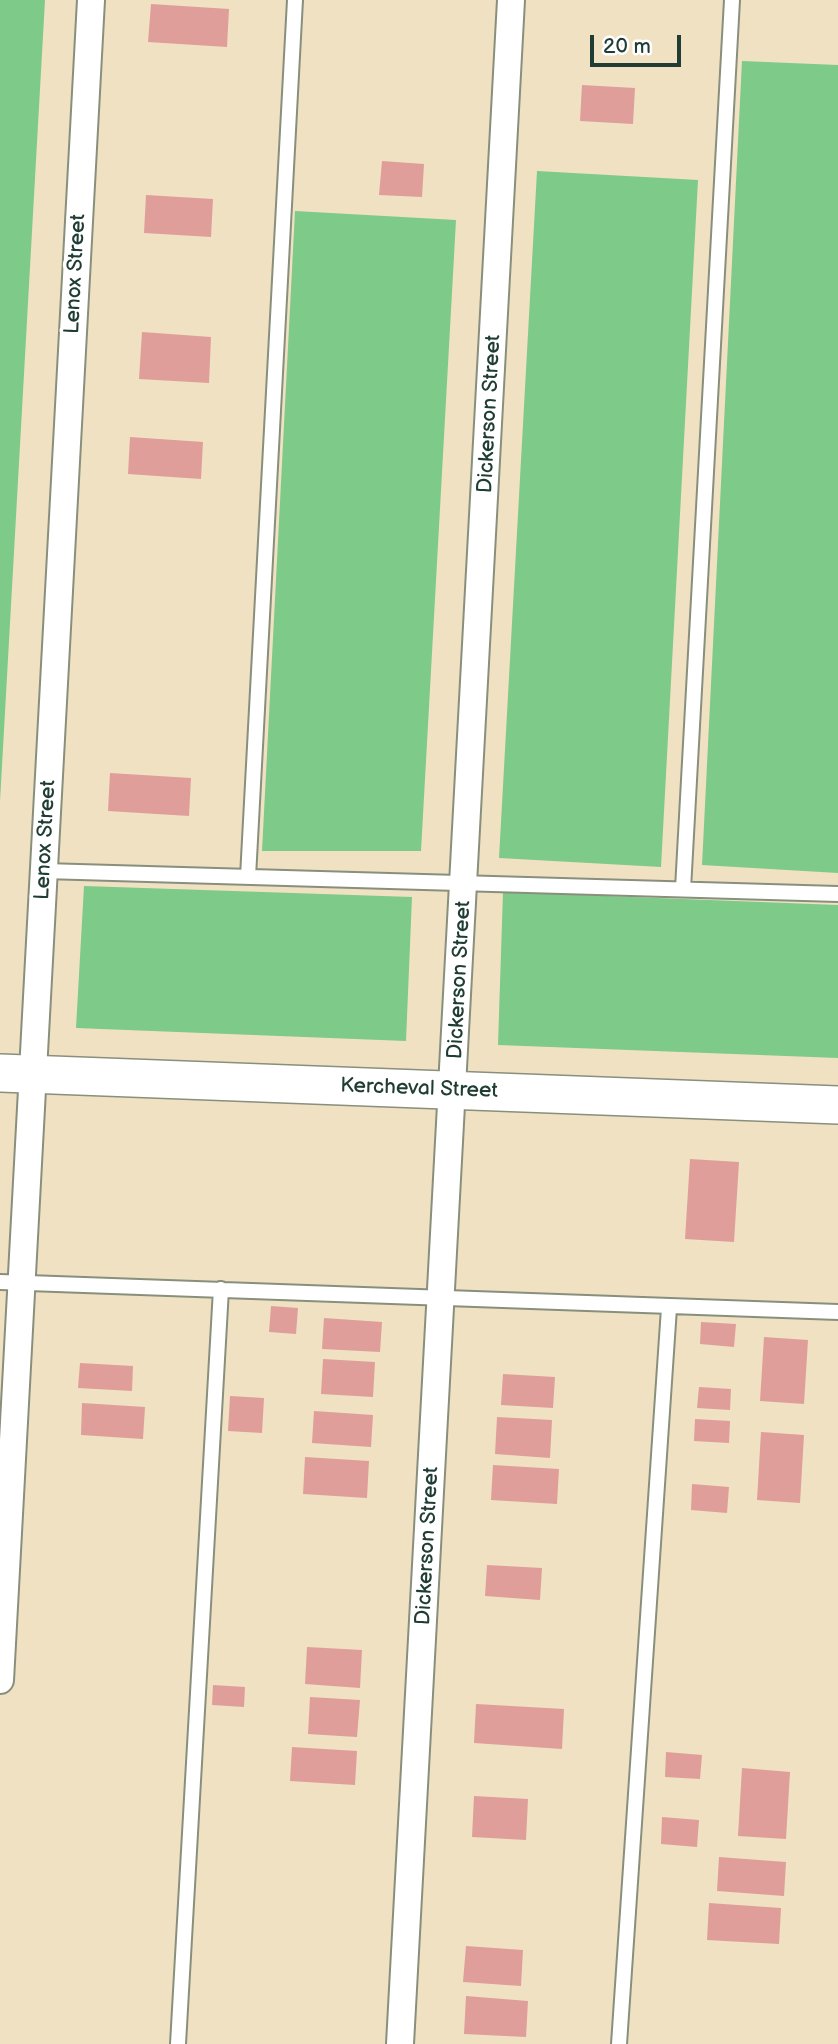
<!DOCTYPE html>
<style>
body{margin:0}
#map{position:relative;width:838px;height:2044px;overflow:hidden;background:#f0e1c3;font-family:"Balsamiq Sans",sans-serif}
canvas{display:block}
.scale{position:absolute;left:590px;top:35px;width:91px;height:32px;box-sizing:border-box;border:4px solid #1f3d34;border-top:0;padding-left:9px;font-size:21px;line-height:24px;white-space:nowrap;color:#1f3d34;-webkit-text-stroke:5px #fff;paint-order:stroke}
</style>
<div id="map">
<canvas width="838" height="2044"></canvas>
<div class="scale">20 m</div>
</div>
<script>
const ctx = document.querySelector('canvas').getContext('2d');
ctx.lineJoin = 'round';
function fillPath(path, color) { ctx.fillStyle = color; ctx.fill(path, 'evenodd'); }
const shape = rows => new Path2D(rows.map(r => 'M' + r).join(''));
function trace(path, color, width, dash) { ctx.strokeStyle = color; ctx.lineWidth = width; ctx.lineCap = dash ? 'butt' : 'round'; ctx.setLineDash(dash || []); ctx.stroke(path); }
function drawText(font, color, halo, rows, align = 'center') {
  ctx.font = font + ' "Balsamiq Sans",sans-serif'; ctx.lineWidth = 7; ctx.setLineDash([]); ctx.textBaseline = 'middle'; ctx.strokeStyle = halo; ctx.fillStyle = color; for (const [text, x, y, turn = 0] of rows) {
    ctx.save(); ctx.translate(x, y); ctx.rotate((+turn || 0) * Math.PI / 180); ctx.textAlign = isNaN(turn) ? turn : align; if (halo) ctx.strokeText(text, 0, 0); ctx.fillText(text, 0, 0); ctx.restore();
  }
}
const green = shape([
 [0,0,45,0,0,801],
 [742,61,838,65,838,873,702,865],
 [537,171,698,180,661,867,499,858],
 [295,211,456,220,421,851,262,851],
 [84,886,412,897,406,1041,76,1028],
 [503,892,838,905,838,1058,498,1045]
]);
const building = shape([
 [151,4,229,9,227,47,148,42],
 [582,85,635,88,633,124,580,121],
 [382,161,424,164,422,197,379,195],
 [146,195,213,199,211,237,144,233],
 [142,332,211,337,209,383,139,379],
 [130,437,203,442,201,479,128,474],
 [110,773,191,778,189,816,108,811],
 [690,1159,739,1162,734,1242,685,1239],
 [271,1306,298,1308,296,1334,269,1332],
 [324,1318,382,1322,380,1352,322,1349],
 [701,1322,736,1324,734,1347,700,1344],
 [764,1337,808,1340,804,1404,760,1401],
 [323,1359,375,1362,373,1397,321,1394],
 [80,1363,133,1366,132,1391,78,1388],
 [503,1374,555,1377,553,1408,501,1405],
 [699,1387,731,1389,730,1410,697,1408],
 [230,1396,264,1398,262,1433,228,1431],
 [82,1403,145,1407,143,1439,81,1435],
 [314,1411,373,1415,371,1447,312,1443],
 [497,1417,552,1420,550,1458,495,1454],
 [695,1419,730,1421,729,1443,694,1441],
 [761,1432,804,1435,800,1503,757,1500],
 [305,1457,369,1461,367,1498,303,1494],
 [493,1465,559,1469,557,1504,491,1500],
 [692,1484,729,1487,727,1513,691,1510],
 [487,1565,542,1568,540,1600,485,1596],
 [307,1647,362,1650,360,1688,305,1684],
 [213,1685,245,1687,244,1707,212,1705],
 [310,1697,360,1700,357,1737,308,1734],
 [476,1704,564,1709,562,1749,474,1743],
 [292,1747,357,1751,355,1785,290,1781],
 [666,1752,702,1755,700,1779,665,1777],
 [742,1768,790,1772,786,1839,738,1836],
 [474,1796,528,1799,526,1840,472,1837],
 [662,1817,699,1820,697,1847,661,1844],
 [719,1857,786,1862,784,1896,717,1891],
 [709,1903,781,1908,779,1944,707,1940],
 [466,1946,523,1950,521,1986,463,1982],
 [466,1996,528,2001,526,2037,464,2034]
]);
const lane = shape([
 [44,871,838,894],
 [248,877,295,0],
 [683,889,732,0],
 [0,1282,838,1312],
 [178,2044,221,1289],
 [619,2044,669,1308]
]);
const street = shape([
 [0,1680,91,0],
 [400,2044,511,0]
]);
const secondary = shape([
 [0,1073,838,1105]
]);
const streetNames = [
 ["Lenox Street",76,274,-87],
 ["Dickerson Street",490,414,-87],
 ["Lenox Street",46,840,-87],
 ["Dickerson Street",460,980,-87],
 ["Kercheval Street",419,1089,2],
 ["Dickerson Street",428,1546,-87]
];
fillPath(green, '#7eca89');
fillPath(building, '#df9e9a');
trace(lane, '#888f7c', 18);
trace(street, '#888f7c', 30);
trace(secondary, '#888f7c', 40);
trace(lane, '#fff', 14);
trace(street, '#fff', 26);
trace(secondary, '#fff', 37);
drawText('21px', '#1f3d34', '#fff', streetNames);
</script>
